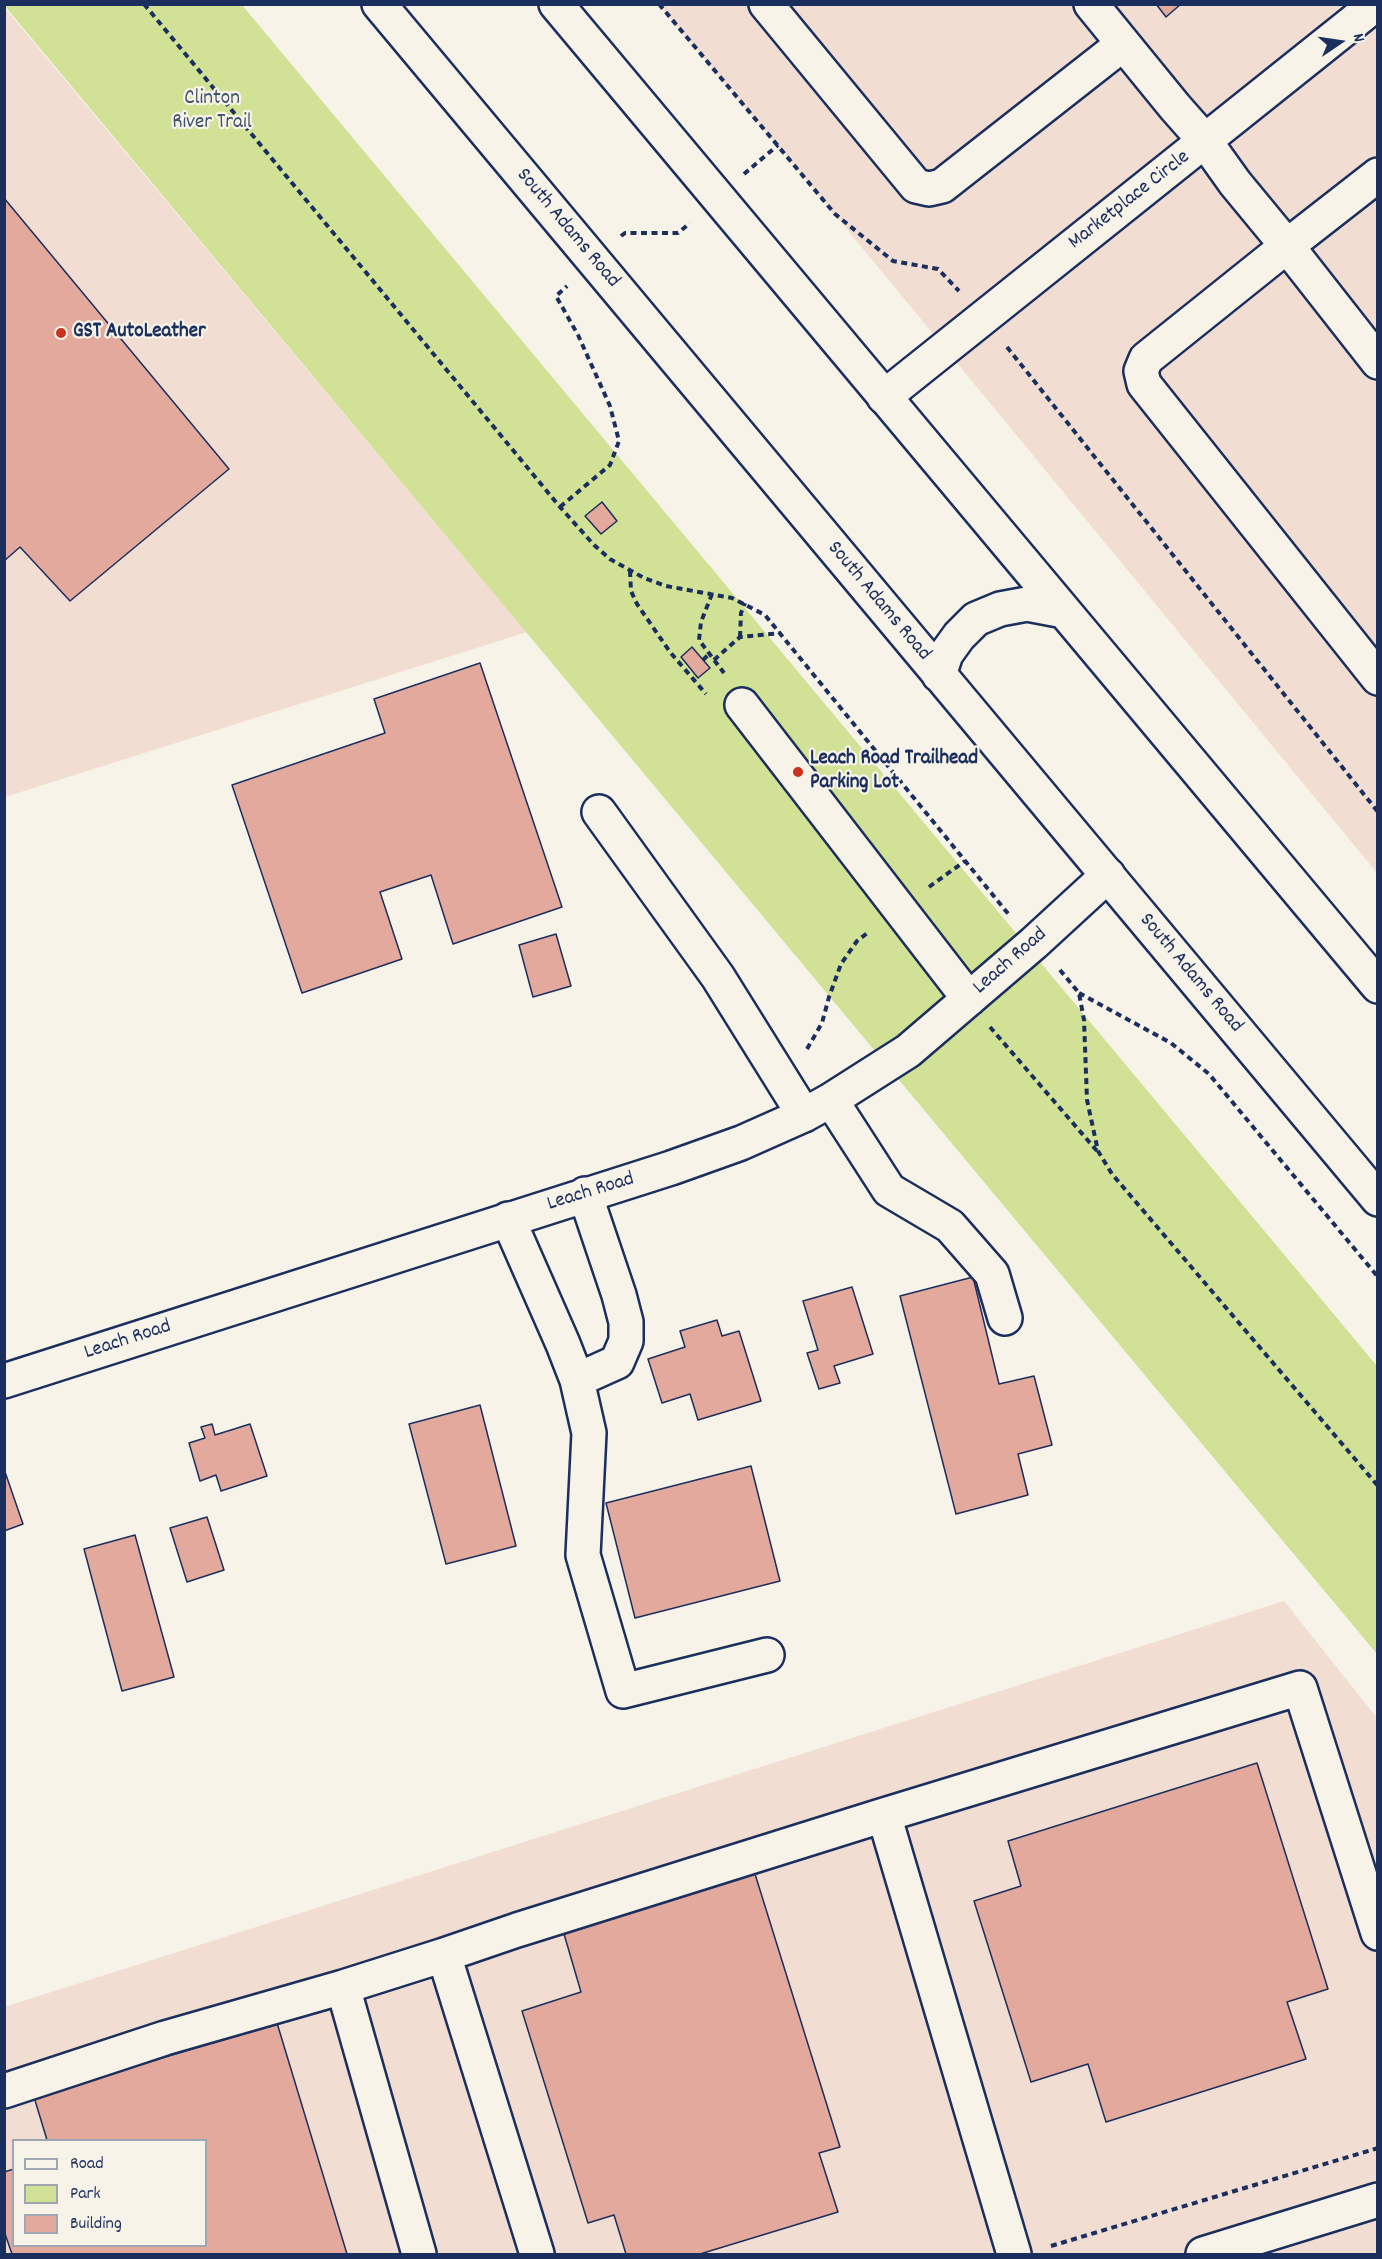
<!DOCTYPE html>
<style>
body{margin:0}
#map{position:relative;width:1382px;height:2259px;overflow:hidden;background:#f7f3e8;font-family:Dekko,sans-serif}
canvas{display:block}
.frame{position:absolute;inset:0;border:6px solid #1b2f5e;pointer-events:none}
.legend{position:absolute;left:12px;top:2139px;width:195px;height:108px;box-sizing:border-box;background:#f7f3e8;border:2px solid #9fa5b1;margin:0;padding:8px 10px;list-style:none;font-size:18px;color:#1b2f5e}
.legend li{display:flex;align-items:center;gap:12px;height:30px}
.legend b{width:30px;border:2px solid #9fa5b1}
.north{position:absolute;left:1310px;top:12px;width:60px;height:60px;-webkit-text-stroke:4px #f7f3e8;paint-order:stroke;rotate:77deg;font-size:16px;font-weight:700;line-height:24px;text-align:center;color:#1b2f5e}
.north::after{content:'';display:block;margin:auto;width:21px;height:27px;background:#1b2f5e;clip-path:polygon(50% 0,100% 100%,50% 72%,0 100%)}
</style>
<div id="map">
<canvas width="1382" height="2259"></canvas>
<div class="frame"></div>
<ul class="legend">
<li><b style="height:8px;background:#f7f3e8"></b>Road</li>
<li><b style="height:16px;background:#d1e296"></b>Park</li>
<li><b style="height:16px;background:#e2a99c"></b>Building</li>
</ul>
<div class="north">N</div>
</div>
<script>
const ctx = document.querySelector('canvas').getContext('2d');
ctx.lineJoin = 'round';
function fillPath(path, color) { ctx.fillStyle = color; ctx.fill(path, 'evenodd'); }
const shape = rows => new Path2D(rows.map(r => 'M' + r).join(''));
function trace(path, color, width, dash) { ctx.strokeStyle = color; ctx.lineWidth = width; ctx.lineCap = dash ? 'butt' : 'round'; ctx.setLineDash(dash || []); ctx.stroke(path); }
function drawText(font, color, halo, rows, align = 'center') {
  ctx.font = font + ' Dekko,sans-serif'; ctx.lineWidth = 4.5; ctx.setLineDash([]); ctx.textBaseline = 'middle'; ctx.strokeStyle = halo; ctx.fillStyle = color; for (const [text, x, y, turn = 0] of rows) {
    ctx.save(); ctx.translate(x, y); ctx.rotate((+turn || 0) * Math.PI / 180); ctx.textAlign = isNaN(turn) ? turn : align; if (halo) ctx.strokeText(text, 0, 0); ctx.fillText(text, 0, 0); ctx.restore();
  }
}
const built = shape([
 [659,5,1377,5,1377,873,794,165],
 [4,7,461,554,527,632,5,797],
 [1284,1601,1377,1718,1377,2254,5,2254,4,2007],
 [14,2140,206,2140,206,2246,14,2246]
]);
const green = shape([
 [4,5,242,5,1377,1366,1377,1654]
]);
const building = shape([
 [1156,4,1181,4,1166,17,1156,4],
 [4,198,229,469,70,601,20,547,4,561,4,198],
 [602,502,617,521,601,534,585,516,602,502],
 [692,647,710,668,698,678,681,657,692,647],
 [480,663,562,907,453,944,431,875,380,892,402,959,302,993,232,785,385,733,374,699,480,663],
 [556,934,571,986,533,997,519,945,556,934],
 [973,1277,999,1384,1034,1376,1052,1445,1018,1454,1028,1495,956,1514,900,1296,973,1277],
 [852,1287,873,1354,834,1366,840,1383,819,1389,807,1353,818,1350,803,1301,852,1287],
 [717,1320,722,1336,739,1331,761,1401,698,1420,690,1394,662,1403,648,1359,685,1347,680,1331,717,1320],
 [480,1405,516,1546,446,1564,409,1424,480,1405],
 [212,1424,215,1435,250,1424,267,1476,221,1491,216,1475,200,1481,189,1443,205,1438,201,1427,212,1424],
 [751,1466,780,1581,635,1618,606,1503,751,1466],
 [4,1469,23,1524,4,1531,4,1469],
 [207,1517,224,1570,187,1582,170,1528,207,1517],
 [135,1535,174,1677,122,1691,84,1549,135,1535],
 [1257,1763,1328,1989,1287,2002,1306,2059,1106,2122,1088,2064,1031,2082,974,1901,1021,1886,1008,1841,1257,1763],
 [755,1874,840,2147,819,2153,838,2212,700,2254,626,2254,614,2215,588,2223,522,2011,581,1992,564,1934,755,1874],
 [277,2023,347,2254,12,2254,4,2231,4,2172,14,2169,14,2246,206,2246,206,2140,47,2140,34,2097,277,2023]
]);
const path = shape([
 [144,4,560,507,594,545,610,559,644,578,666,586,732,598,765,615,1010,916],
 [659,4,835,214,893,261,938,269,959,291],
 [744,174,778,145],
 [621,236,625,233,678,233,690,223],
 [1007,347,1378,812],
 [560,507,610,465,619,441,610,406,578,335,556,296,567,286],
 [630,571,631,591,637,604,670,652,706,694],
 [712,594,701,622,699,640,724,673],
 [740,637,741,613,745,603],
 [703,660,709,654],
 [714,660,740,637,781,633],
 [929,887,965,861],
 [1060,970,1079,993,1084,1020,1087,1100,1098,1151,1112,1174,1378,1486],
 [1079,993,1171,1043,1209,1074,1378,1277],
 [990,1027,1097,1151],
 [807,1049,822,1023,829,997,841,964,857,941,870,931],
 [1051,2246,1378,2148]
]);
const minor = shape([
 [766,4,916,186,929,189,942,186,1123,44],
 [1091,4,1175,107,1205,141,1235,183,1287,246,1146,359,1141,371,1144,384,1378,678],
 [1378,175,1287,246,1378,362],
 [884,397,1376,4],
 [742,705,969,999],
 [599,812,718,977,804,1115],
 [831,1100,889,1190,950,1226,992,1274,1005,1318],
 [508,1219,563,1344,577,1380,589,1433,583,1555,623,1691,767,1655],
 [577,1380,617,1362,626,1341,626,1322,619,1295,585,1194],
 [4,1381,671,1168,741,1143,804,1115,831,1100,908,1051,1034,943,1108,875],
 [444,1955,517,1930,884,1815],
 [343,1987,444,1955,537,2254],
 [4,2091,165,2038,343,1987,419,2254],
 [1014,2254,884,1815,1300,1688,1378,1933],
 [1203,2254,1378,2200]
]);
const major = shape([
 [379,4,1378,1199],
 [556,4,1378,986],
 [939,675,946,654,959,636,976,619,1000,609,1027,604,1064,611]
]);
const markers = [
 [61,333,6,"#c8321e"],
 [798,772,6,"#c8321e"]
];
const parkNames = [
 ["Clinton",212,100],
 ["River Trail",212,124]
];
const streetNames = [
 ["Marketplace Circle",1130,201,-38],
 ["South Adams Road",567,229,50],
 ["South Adams Road",878,602,50],
 ["Leach Road",1011,962,-41],
 ["South Adams Road",1190,974,50],
 ["Leach Road",591,1193,-17],
 ["Leach Road",128,1341,-18]
];
const poiNames = [
 ["GST AutoLeather",73,333],
 ["Leach Road Trailhead",810,760],
 ["Parking Lot",810,784]
];
fillPath(built, '#f1ddd1');
fillPath(green, '#d1e296');
fillPath(building, '#e2a99c');
trace(building, '#1b2f5e', 1.5);
trace(minor, '#1b2f5e', 38);
trace(major, '#1b2f5e', 38);
trace(path, '#1b2f5e', 4, [6, 4.5]);
trace(minor, '#f7f3e8', 33);
trace(major, '#f7f3e8', 33);
for (const [x, y, r, color] of markers) { const dot = new Path2D(); dot.arc(x, y, r, 0, 2 * Math.PI); ctx.fillStyle = color; ctx.fill(dot); trace(dot, '#f7f3e8', 2); }
drawText('21px', '#3f5369', '#f7f3e8', parkNames);
drawText('21px', '#1b2f5e', '#f7f3e8', streetNames);
drawText('bold 21px', '#1b2f5e', '#f7f3e8', poiNames, 'left');
</script>
